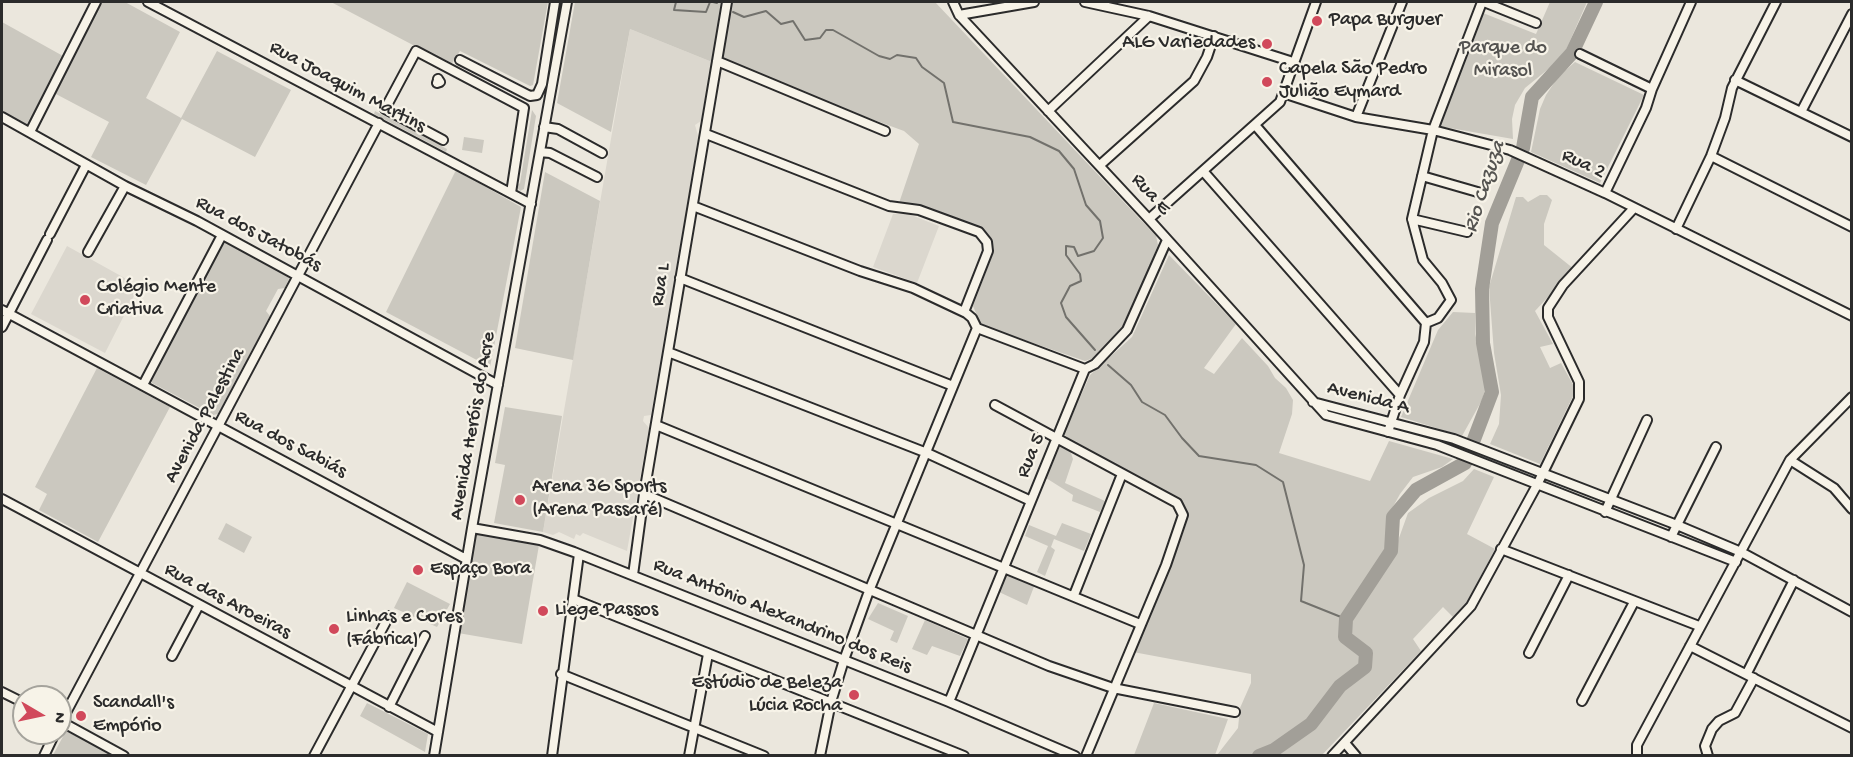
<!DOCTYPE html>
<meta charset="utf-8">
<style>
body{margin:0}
#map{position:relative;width:1853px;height:757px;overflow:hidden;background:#ebe7dd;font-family:"Gochi Hand",sans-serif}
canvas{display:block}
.frame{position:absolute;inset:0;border:3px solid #2b2b2b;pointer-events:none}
.north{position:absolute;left:12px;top:685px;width:60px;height:60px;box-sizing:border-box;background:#f7f3e8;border:2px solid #a5a39c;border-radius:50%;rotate:99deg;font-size:16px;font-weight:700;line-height:24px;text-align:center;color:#2b2b2b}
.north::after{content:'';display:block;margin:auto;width:21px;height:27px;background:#d1495b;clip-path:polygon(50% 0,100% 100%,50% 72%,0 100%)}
</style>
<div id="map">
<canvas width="1853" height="757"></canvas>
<div class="frame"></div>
<div class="north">N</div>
</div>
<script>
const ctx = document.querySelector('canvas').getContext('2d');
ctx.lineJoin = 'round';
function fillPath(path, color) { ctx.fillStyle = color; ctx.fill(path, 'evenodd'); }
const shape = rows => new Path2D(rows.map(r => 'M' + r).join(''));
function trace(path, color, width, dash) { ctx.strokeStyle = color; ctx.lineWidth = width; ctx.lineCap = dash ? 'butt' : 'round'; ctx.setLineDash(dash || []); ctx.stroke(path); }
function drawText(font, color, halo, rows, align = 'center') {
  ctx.font = font + ' "Gochi Hand",sans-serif'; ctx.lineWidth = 4.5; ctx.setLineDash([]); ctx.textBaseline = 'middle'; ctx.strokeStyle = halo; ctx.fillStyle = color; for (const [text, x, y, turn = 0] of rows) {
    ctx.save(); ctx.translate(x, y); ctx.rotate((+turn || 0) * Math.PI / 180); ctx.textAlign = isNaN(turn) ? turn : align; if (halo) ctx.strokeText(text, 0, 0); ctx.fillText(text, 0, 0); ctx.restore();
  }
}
const built = shape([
 [630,29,712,62,701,121,695,125,698,136,694,165,651,415,644,416,643,421,649,428,627,551,583,533,580,536,576,534,574,539,559,532,553,535,543,532],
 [906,213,939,226,917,283,873,267,893,214],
 [67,246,139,286,105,353,31,314]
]);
const green = shape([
 [102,2,125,2,180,32,146,98,181,118,217,51,291,90,255,157,182,119,146,185,91,157,109,122,54,93],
 [331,2,548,2,533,85,530,86,460,51,451,65],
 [575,2,722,2,712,62,630,29,611,132,557,103],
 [728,2,935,2,1156,236,1158,245,1128,319,1118,333,1094,358,1085,361,981,325,973,306,994,251,992,239,918,209,898,206,919,144,904,131,719,63],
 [1550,2,1587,2,1566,50,1552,66,1525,88,1515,105,1512,119,1513,139,1438,126,1483,13,1536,34],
 [2,22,63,56,29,126,2,111],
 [1575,62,1644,95,1600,183,1531,152,1540,109,1546,95,1558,77],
 [532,110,536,116,524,189,520,191,516,186,520,183],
 [375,111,447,149,446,152,374,114],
 [464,137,484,140,482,153,462,150],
 [456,170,521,207,490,367,386,312],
 [545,172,600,201,573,360,515,348],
 [1540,195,1547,195,1552,200,1544,224,1544,245,1574,269,1535,311,1553,344,1540,347,1550,368,1561,363,1576,390,1540,464,1490,444,1499,424,1501,395,1494,353,1489,287,1516,197,1523,197,1528,202],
 [227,242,287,274,289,279,285,288,278,289,266,311,270,316,218,414,213,415,152,383,151,378,222,245],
 [1169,255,1236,324,1204,368,1214,374,1242,338,1268,366,1275,378,1286,388,1293,400,1292,414,1279,453,1370,481,1389,441,1453,459,1442,467,1413,477,1400,494,1389,514,1385,540,1395,549,1408,513,1429,498,1463,481,1474,469,1494,477,1467,534,1495,549,1468,601,1455,619,1443,607,1413,639,1421,651,1322,755,1217,755,1238,728,1240,708,1251,683,1251,674,1133,652,1180,541,1187,515,1184,505,1179,499,1069,439,1064,434,1090,375,1132,337],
 [1453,312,1475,313,1475,334,1486,373,1486,387,1482,400,1462,436,1401,417,1438,330],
 [97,368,170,407,98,542,39,510,47,494,35,487],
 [505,407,562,416,543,532,494,523,505,465,495,463],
 [1061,444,1069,447,1073,459,1065,483,1105,501,1100,512,1072,501,1073,495,1046,478],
 [226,523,252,537,244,553,218,539],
 [1062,523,1091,534,1084,551,1054,539,1051,547,1055,550,1045,576,1037,572,1048,546,1025,536,1029,525,1056,536],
 [475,534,539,545,522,644,458,633],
 [1008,573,1035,584,1027,605,999,592,1004,576],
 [407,582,450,604,437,627,394,608],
 [878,603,908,616,897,643,890,640,894,631,868,619],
 [925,620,968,639,960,656,932,646,927,655,912,649],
 [367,703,428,734,425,752,360,716],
 [1154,703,1228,719,1215,755,1134,755],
 [66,731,113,755,53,755]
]);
const stream = shape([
 [676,2,674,10,706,12,710,2],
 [713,2,717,3],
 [733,12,744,17,766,11,781,24,793,21,805,40,820,38,826,30,833,30,879,56,890,59,897,55,916,58,922,67,944,83,953,122,1030,137,1059,151,1074,169,1086,205,1100,221,1103,238,1094,251,1078,256,1074,247,1066,246,1066,255,1080,274,1081,281,1070,286,1061,303,1066,317,1095,350],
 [1108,365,1131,385,1142,402,1165,415,1182,438,1199,456,1256,465,1283,482,1304,565,1301,601,1346,619]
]);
const river = shape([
 [1259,756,1274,750,1311,724,1340,686,1365,667,1366,653,1345,637,1346,619,1391,551,1393,517,1416,490,1465,463,1492,392,1483,343,1482,289,1492,223,1523,148,1532,97,1572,53,1596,2]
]);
const minor = shape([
 [148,2,531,204],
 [953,2,959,15,1147,217,1326,415,1437,445,1736,562],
 [1085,2,1149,16,1293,62],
 [1484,2,1536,23],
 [959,15,1034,2],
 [1580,54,1652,89],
 [460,60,530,96,537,95,542,84,555,2],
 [717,61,885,131],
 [438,79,440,82,437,83,438,80,438,79],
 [1735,80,1852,137],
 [1283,93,1356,117,1433,130,1510,150,1605,193,1852,316],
 [1048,111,1149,16],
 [1801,112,1852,14],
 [2,117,125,186,197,221,498,385],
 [1356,117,1402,2],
 [1255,125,1426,323,1424,342,1400,395,1388,432],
 [544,127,558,129,602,153],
 [30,132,96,2],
 [706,134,889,206,919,210,979,232,987,242,988,251,964,312],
 [443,140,385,109,416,51,524,108,511,193],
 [540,152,550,153,597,177],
 [1711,156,1852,227],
 [1100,165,1194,81,1207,57,1214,36],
 [1203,171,1400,395],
 [1422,176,1481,193],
 [1605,193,1646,108,1652,89,1691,2],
 [693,206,860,271,913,288,966,313,972,318,977,328],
 [1149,219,1280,102,1316,2],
 [1412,219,1467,232],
 [1676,229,1711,156,1725,118,1732,88,1776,2],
 [50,234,86,165],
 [88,252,125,186],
 [680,278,953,386],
 [2,310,466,559],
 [1426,323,1438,318,1451,300,1442,283,1423,260,1412,219,1433,130,1482,2],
 [2,327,47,240],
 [977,328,1085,369],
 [668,352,927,453,1031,501],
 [143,385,222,235],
 [1313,402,1454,439,1677,525,1741,552,1852,612],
 [995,405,1177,503,1183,515,1166,565,1086,756],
 [656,425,1140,624],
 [1790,460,1834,488,1852,509],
 [644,494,1049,666,1113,688,1235,712],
 [2,499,438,732],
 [1605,512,1647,420],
 [472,528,540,540,574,552,949,702,1075,756],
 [1671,537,1716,447],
 [1501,549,1699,626],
 [633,575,644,494,727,2],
 [1074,595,1122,474],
 [573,599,964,756],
 [1690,646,1852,728],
 [1529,653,1569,575],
 [172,656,199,605],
 [1747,673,1794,580],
 [561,674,764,756],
 [2,692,24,703],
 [1582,701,1634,602],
 [949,702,1085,369,1095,364,1127,330,1167,240],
 [389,707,425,636],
 [60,721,124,756],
 [60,724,379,123],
 [1345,743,1356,756],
 [44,756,55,733],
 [314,756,389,616],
 [434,756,472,528,567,2],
 [552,756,579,554],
 [689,756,708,654],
 [820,756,831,702,844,660,869,591,977,328],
 [1332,756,1471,606,1537,485,1579,399,1579,382,1548,317,1548,308,1563,285,1634,208],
 [1637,756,1637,745,1790,460,1852,397],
 [1708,756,1705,746,1712,729,1719,721,1735,713,1754,678]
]);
const markers = [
 [1317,21,6,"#d1495b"],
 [1267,44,6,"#d1495b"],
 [1267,82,6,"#d1495b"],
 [85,300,6,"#d1495b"],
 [520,500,6,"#d1495b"],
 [418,570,6,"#d1495b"],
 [543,611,6,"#d1495b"],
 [334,629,6,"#d1495b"],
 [854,695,6,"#d1495b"],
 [81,716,6,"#d1495b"]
];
const poiNames = [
 ["Papa Burguer",1329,21],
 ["ALG Variedades",1255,44,"right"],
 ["Capela São Pedro",1279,70],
 ["Julião Eymard",1279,93],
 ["Colégio Mente",97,288],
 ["Criativa",97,311],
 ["Arena 3G Sports",532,488],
 ["(Arena Passaré)",532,511],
 ["Espaço Bora",430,570],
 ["Liege Passos",555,611],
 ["Linhas e Cores",346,618],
 ["(Fábrica)",346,641],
 ["Estúdio de Beleza",842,684,"right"],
 ["Lúcia Rocha",842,707,"right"],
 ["Scandall's",93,704],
 ["Empório",93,727]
];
const parkNames = [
 ["Parque do",1503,49],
 ["Mirasol",1503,72]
];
const streetNames = [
 ["Rua Joaquim Martins",347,88,28],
 ["Rua 2",1583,165,25],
 ["Rua E",1150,195,48],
 ["Rua dos Jatobás",258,235,28],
 ["Rua L",662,285,-81],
 ["Avenida A",1368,399,14],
 ["Avenida Palestina",206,416,-62],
 ["Avenida Heróis do Acre",474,426,-80],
 ["Rua dos Sabiás",290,445,28],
 ["Rua 5",1032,456,-68],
 ["Rua das Aroeiras",227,602,28],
 ["Rua Antônio Alexandrino dos Reis",782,617,22]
];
const waterNames = [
 ["Rio Cazuza",1486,187,-72]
];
fillPath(built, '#dbd7ce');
fillPath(green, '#cbc8bf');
trace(stream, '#72716c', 2);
trace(river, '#a29f98', 14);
trace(minor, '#2b2b2b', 12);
trace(minor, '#f7f3e8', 8);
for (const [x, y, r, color] of markers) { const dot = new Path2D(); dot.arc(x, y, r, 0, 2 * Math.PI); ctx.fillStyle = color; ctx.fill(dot); trace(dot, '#f7f3e8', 2); }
drawText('20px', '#2b2b2b', '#f7f3e8', poiNames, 'left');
drawText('20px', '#535250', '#f7f3e8', parkNames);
drawText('20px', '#2b2b2b', '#f7f3e8', streetNames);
drawText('italic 21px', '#555451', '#f7f3e8', waterNames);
</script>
